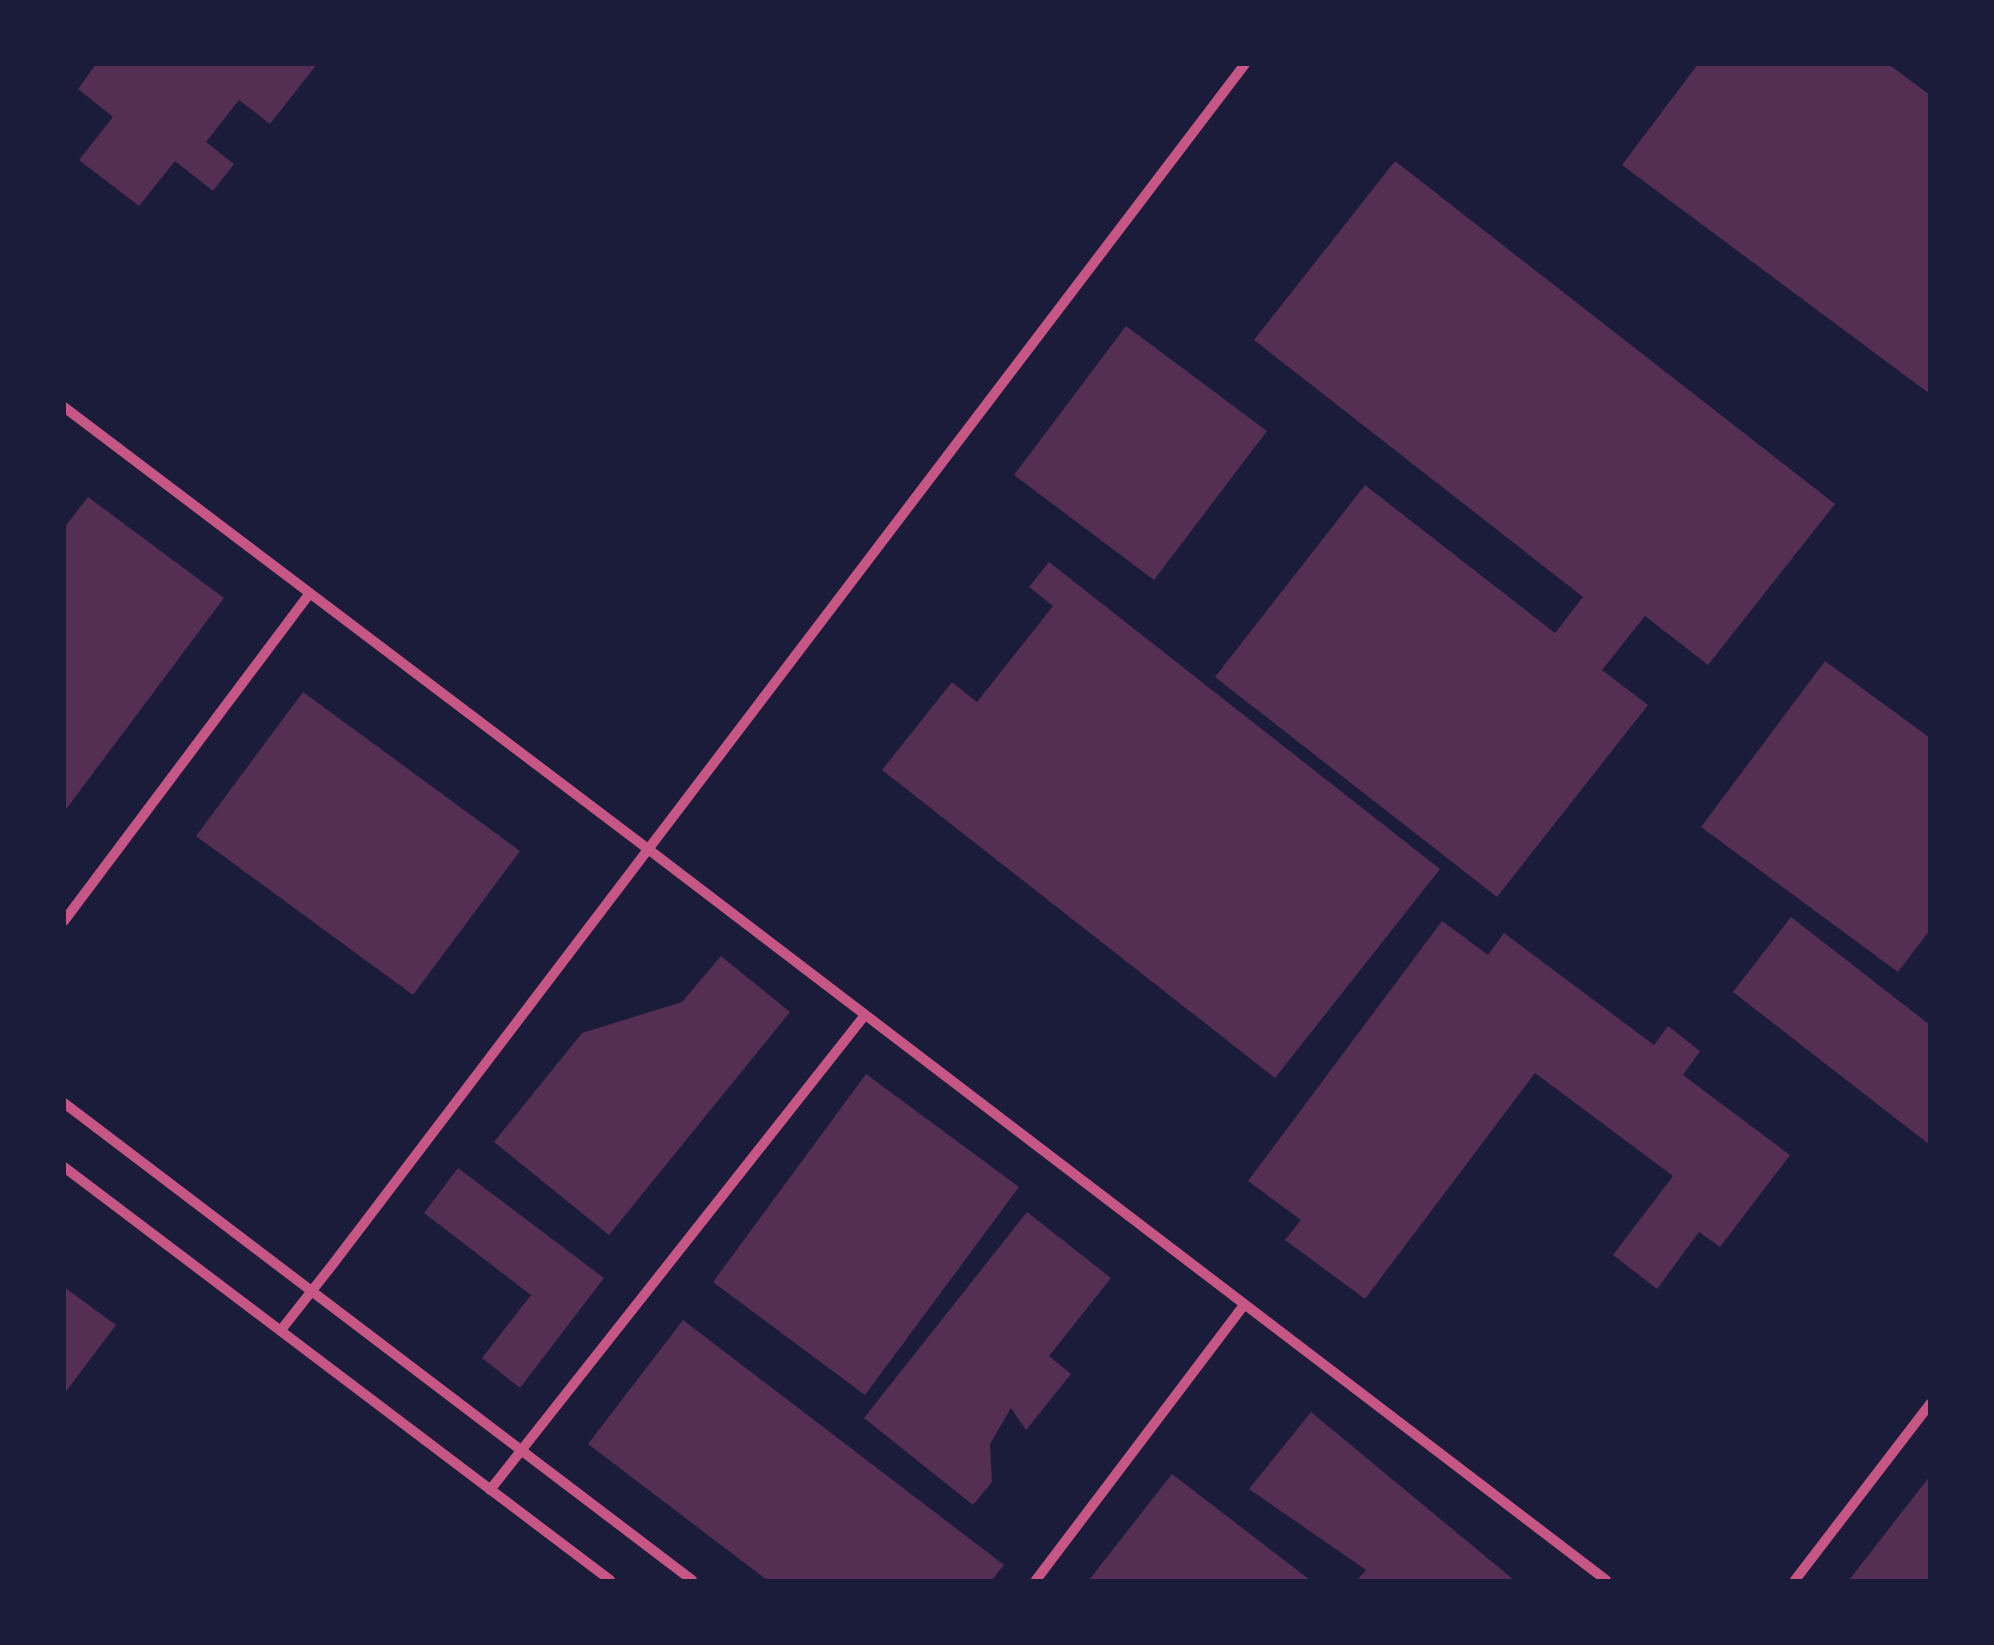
<!DOCTYPE html>
<style>
body{margin:0}
#map{position:relative;width:1994px;height:1645px;overflow:hidden;background:#1b1b3a;font-family:Commissioner,sans-serif}
canvas{display:block}
.frame{position:absolute;inset:0;border:66px solid #1b1b3a;pointer-events:none}
</style>
<div id="map">
<canvas width="1994" height="1645"></canvas>
<div class="frame"></div>
</div>
<script>
const ctx = document.querySelector('canvas').getContext('2d');
ctx.lineJoin = 'round';
function fillPath(path, color) { ctx.fillStyle = color; ctx.fill(path, 'evenodd'); }
const shape = rows => new Path2D(rows.map(r => 'M' + r).join(''));
function trace(path, color, width, dash) { ctx.strokeStyle = color; ctx.lineWidth = width; ctx.lineCap = dash ? 'butt' : 'round'; ctx.setLineDash(dash || []); ctx.stroke(path); }
const building = shape([
 [96,64,317,64,270,124,239,100,206,142,234,164,213,191,175,161,139,206,79,160,113,117,78,89],
 [1698,64,1888,64,1930,95,1930,394,1622,165],
 [1395,161,1835,504,1708,665,1645,616,1602,670,1648,705,1497,897,1215,677,1365,485,1555,633,1583,597,1254,340],
 [1126,326,1267,431,1154,580,1014,475],
 [88,497,224,598,64,812,64,528],
 [1049,562,1440,869,1275,1078,882,770,952,682,977,702,1053,606,1029,587],
 [1825,661,1930,738,1930,930,1898,972,1701,827],
 [303,692,520,851,413,995,196,836],
 [1791,917,1930,1025,1930,1145,1733,992],
 [1442,921,1488,955,1504,933,1654,1045,1668,1026,1700,1051,1683,1075,1790,1155,1720,1247,1699,1232,1657,1289,1613,1255,1673,1176,1535,1073,1365,1299,1285,1240,1301,1220,1248,1181],
 [721,956,790,1012,609,1235,494,1142,582,1033,682,1002],
 [866,1074,1019,1187,865,1395,713,1282],
 [458,1168,604,1278,520,1388,482,1358,531,1295,424,1213],
 [1027,1212,1111,1278,1049,1356,1071,1374,1026,1430,1011,1408,990,1444,992,1482,973,1505,864,1418],
 [64,1287,116,1325,64,1394],
 [683,1320,1004,1565,992,1580,767,1580,588,1444],
 [1311,1412,1514,1580,1357,1580,1366,1570,1249,1489],
 [1172,1474,1310,1580,1089,1580],
 [1930,1476,1930,1580,1849,1580]
]);
const tertiary = shape([
 [64,407,648,849,1606,1580],
 [64,921,310,593],
 [64,1103,692,1580],
 [64,1167,610,1580],
 [281,1330,333,1264,1245,64],
 [490,1490,865,1015],
 [1036,1580,1244,1305],
 [1795,1580,1930,1404]
]);
fillPath(building, '#542f53');
trace(tertiary, '#c65784', 10);
</script>
